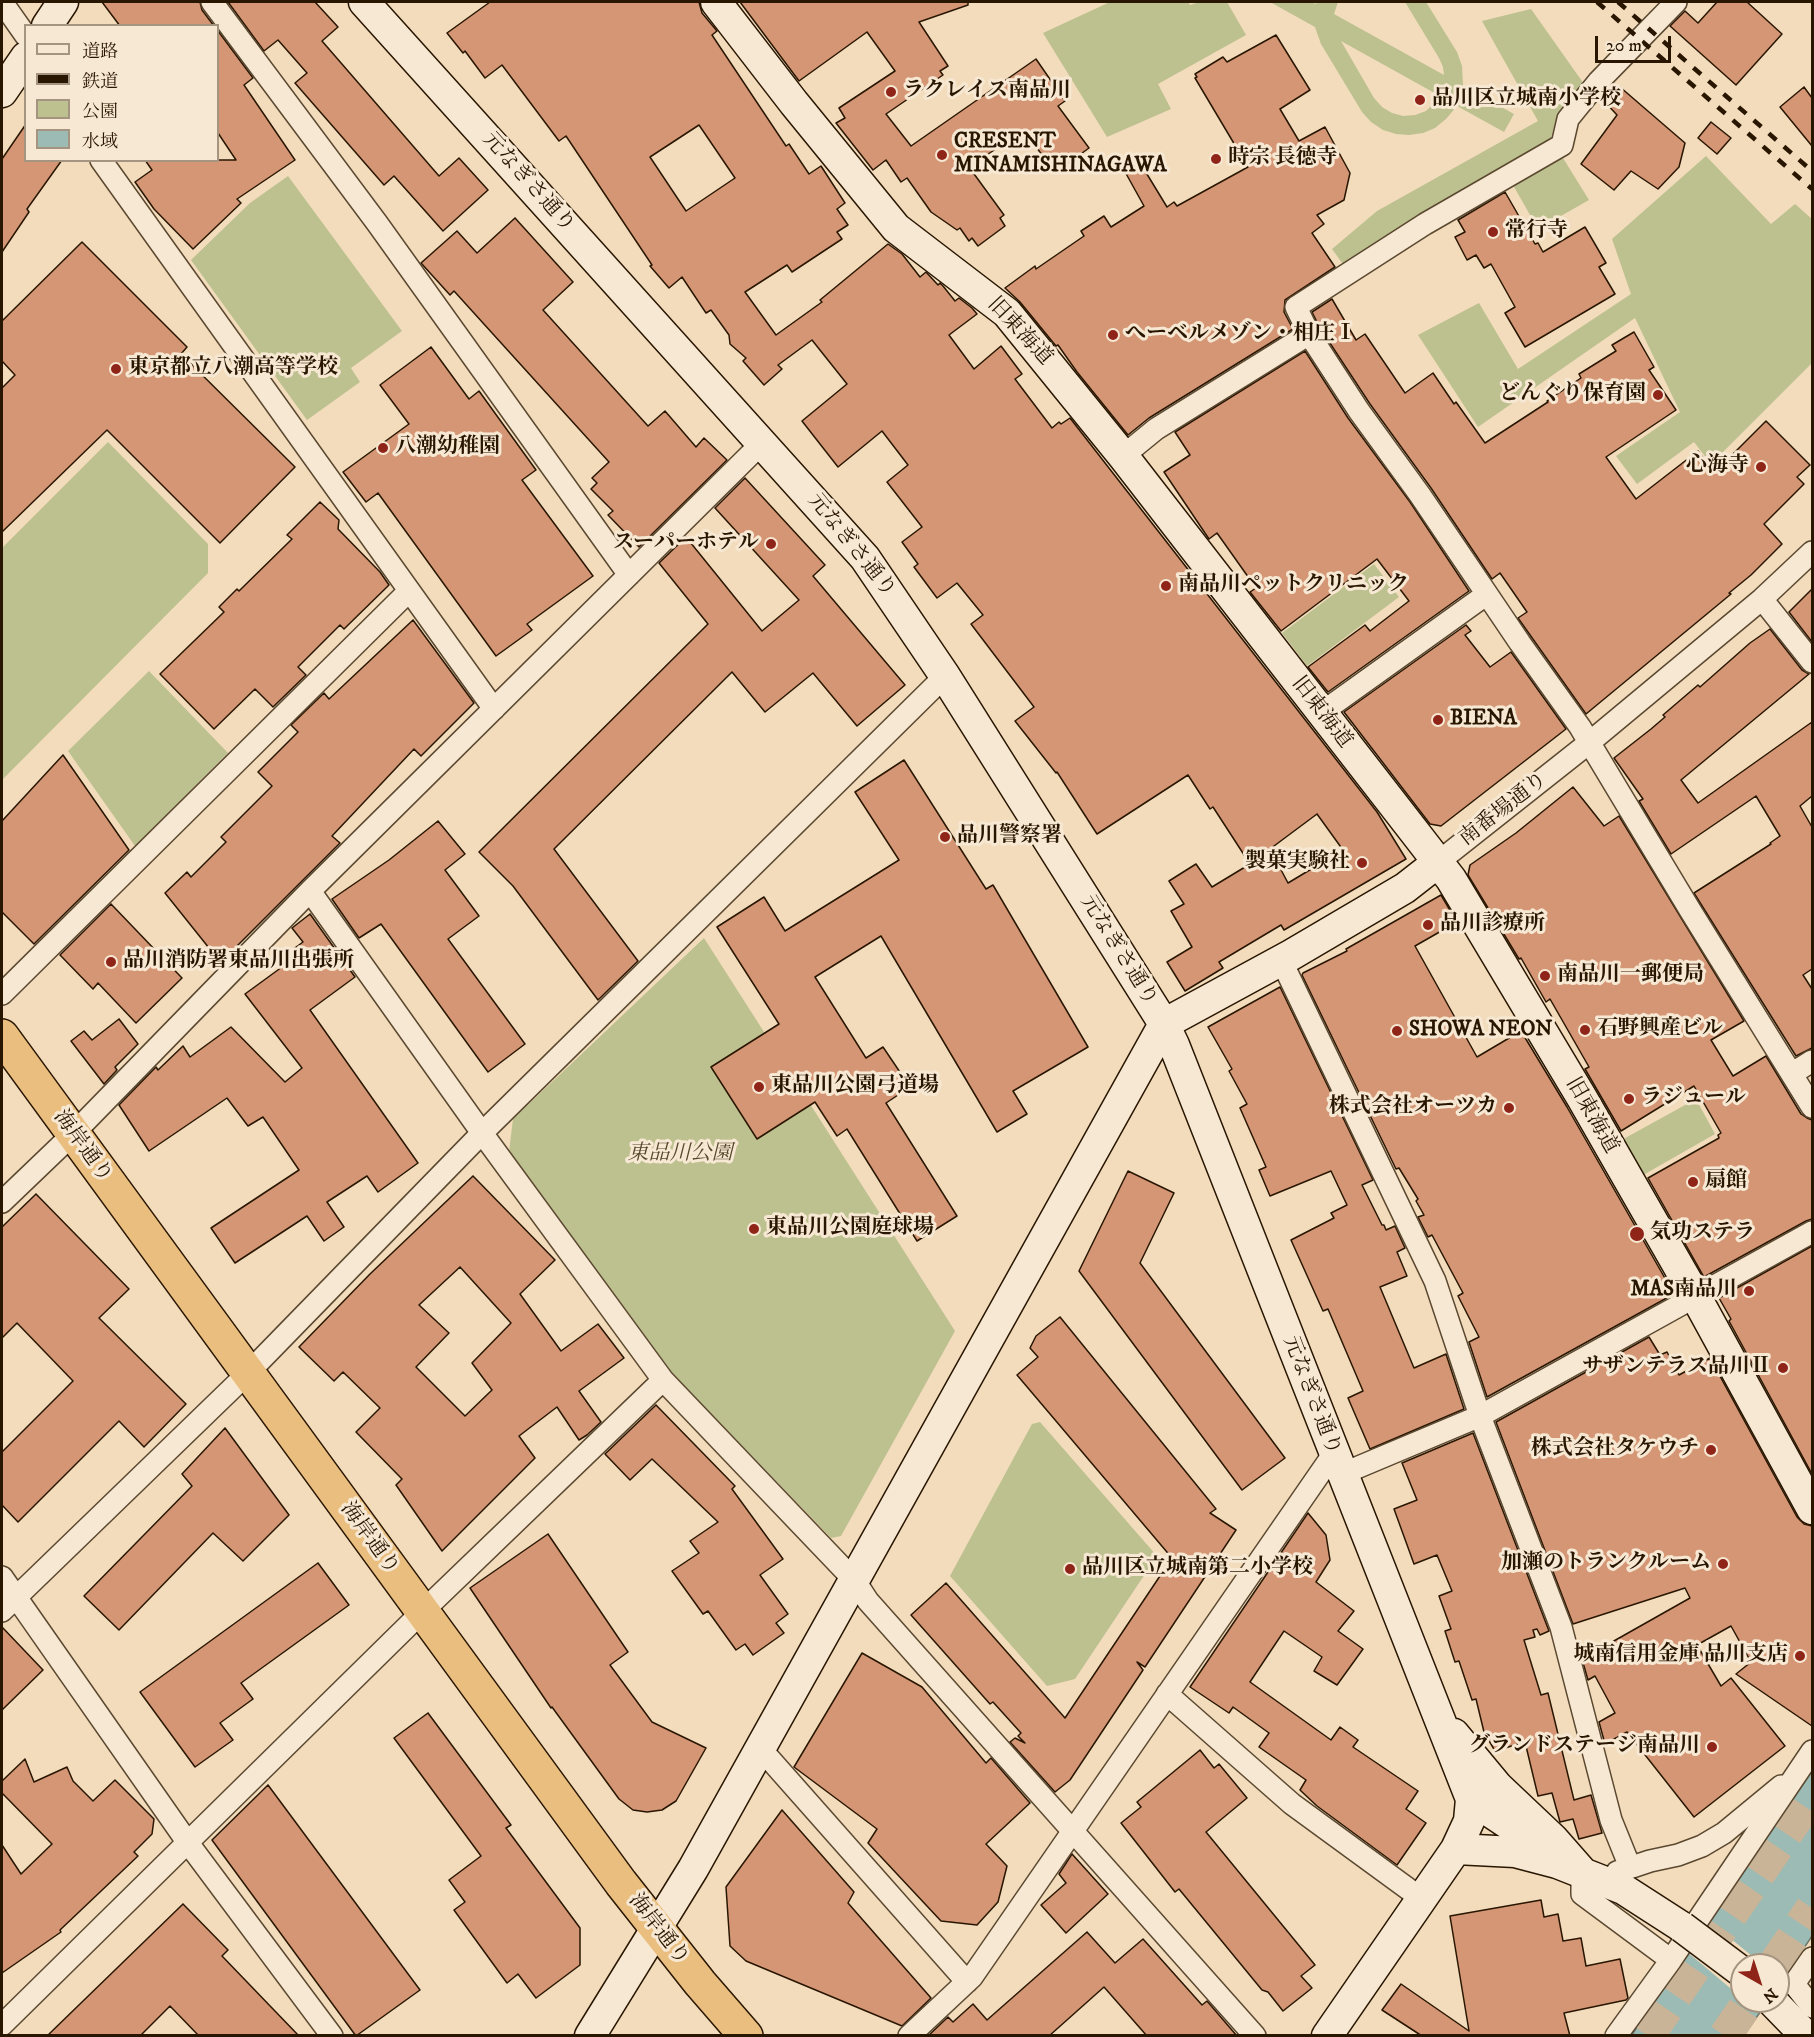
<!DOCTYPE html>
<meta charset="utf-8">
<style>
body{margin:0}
#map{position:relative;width:1814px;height:2037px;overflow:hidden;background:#f2dcbc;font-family:"IM FELL DW Pica","Noto Serif JP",serif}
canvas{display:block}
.frame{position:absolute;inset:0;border:3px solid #291601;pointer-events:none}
.legend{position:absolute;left:24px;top:24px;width:195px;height:138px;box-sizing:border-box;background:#f7e8d3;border:2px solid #a5947f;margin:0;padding:8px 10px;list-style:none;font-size:18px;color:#291601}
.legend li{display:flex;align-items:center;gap:12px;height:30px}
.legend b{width:30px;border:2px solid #a5947f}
.north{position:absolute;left:1730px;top:1953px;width:60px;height:60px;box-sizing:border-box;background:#f7e8d3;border:2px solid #a5947f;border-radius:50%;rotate:141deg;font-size:16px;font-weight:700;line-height:24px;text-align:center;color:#291601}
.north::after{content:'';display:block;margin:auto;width:21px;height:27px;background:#8f2418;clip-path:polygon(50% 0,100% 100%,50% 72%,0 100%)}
.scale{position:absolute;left:1595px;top:36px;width:76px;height:27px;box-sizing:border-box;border:3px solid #291601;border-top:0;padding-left:8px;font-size:18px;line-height:21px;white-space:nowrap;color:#291601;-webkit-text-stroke:4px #f7e8d3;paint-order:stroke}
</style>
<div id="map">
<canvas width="1814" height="2037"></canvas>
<div class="frame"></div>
<ul class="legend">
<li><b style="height:8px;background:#f7e8d3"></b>道路</li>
<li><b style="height:8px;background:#291601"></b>鉄道</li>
<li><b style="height:16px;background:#bdc08f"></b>公園</li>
<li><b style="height:16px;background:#9bbbb4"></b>水域</li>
</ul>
<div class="north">N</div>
<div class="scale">20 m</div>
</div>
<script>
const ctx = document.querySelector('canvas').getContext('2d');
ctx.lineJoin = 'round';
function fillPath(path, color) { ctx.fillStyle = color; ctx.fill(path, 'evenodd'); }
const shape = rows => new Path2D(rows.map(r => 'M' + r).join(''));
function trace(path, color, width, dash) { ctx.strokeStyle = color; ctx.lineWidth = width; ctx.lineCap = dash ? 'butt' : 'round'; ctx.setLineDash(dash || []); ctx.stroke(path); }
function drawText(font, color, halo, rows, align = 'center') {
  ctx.font = font + ' "IM FELL DW Pica","Noto Serif JP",serif'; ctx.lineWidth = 6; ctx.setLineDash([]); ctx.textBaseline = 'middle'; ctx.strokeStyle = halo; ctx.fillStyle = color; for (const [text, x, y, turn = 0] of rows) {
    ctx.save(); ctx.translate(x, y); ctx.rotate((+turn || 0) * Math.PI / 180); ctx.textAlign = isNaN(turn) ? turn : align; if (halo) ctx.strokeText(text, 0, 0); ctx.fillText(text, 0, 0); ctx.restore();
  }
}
const green = shape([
 [1110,2,1188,2,1190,5,1200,2,1227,2,1246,35,1158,84,1171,109,1107,137,1043,33],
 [1270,2,1311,2,1316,4,1317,2,1338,2,1334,14,1444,75,1443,67,1439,58,1405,2,1426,2,1457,52,1462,66,1463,86,1514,114,1504,132,1457,106,1446,119,1435,128,1423,133,1409,135,1396,134,1383,130,1371,122,1362,112,1321,44,1315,27],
 [1341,41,1440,96,1440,97,1426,111,1415,115,1403,116,1392,113,1382,107,1374,98],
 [1531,9,1584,84,1557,116,1550,142,1345,267,1332,249,1377,211,1538,121,1482,21],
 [1706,156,1771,224,1795,204,1812,219,1812,363,1711,464,1694,442,1637,484,1616,456,1680,412,1635,318,1478,427,1418,335,1479,303,1518,369,1631,294,1612,239],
 [1563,158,1589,200,1538,229,1513,185],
 [288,176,402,331,351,368,360,382,307,420,191,260,250,203],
 [108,442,208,544,208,573,2,780,2,548],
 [1374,564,1399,597,1307,666,1282,633],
 [149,671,228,753,135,846,68,751],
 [704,938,955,1331,841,1536,831,1538,721,1424,673,1380,509,1152,513,1119],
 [1696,1099,1715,1134,1638,1178,1618,1142],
 [1040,1422,1157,1556,1075,1679,1047,1686,950,1576,1032,1424]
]);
const water = shape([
 [1812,1771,1812,1936,1778,1987,1778,1965,1742,1965,1742,2001,1768,2001,1744,2035,1631,2036,1812,1771]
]);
const pier = shape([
 [1708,1920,1763,1965,1742,1965,1742,1998,1686,1951]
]);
const building = shape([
 [102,2,200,2,202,10,214,26,120,26,102,2],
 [228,2,315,2,338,27,322,41,439,176,459,158,488,190,443,231,394,176,384,185,295,83,307,73,278,40,264,51,228,2],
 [490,2,699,2,702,13,717,31,712,35,786,146,789,144,809,174,821,166,845,203,837,209,848,225,837,232,842,239,792,272,787,265,745,292,776,335,822,302,820,300,888,244,902,254,920,277,926,272,938,285,940,283,943,286,955,301,959,298,972,308,977,314,949,335,974,369,1001,346,1022,374,1015,379,1052,428,1059,422,1061,424,1070,418,1377,812,1406,859,1284,930,1281,925,1219,962,1223,968,1185,991,1167,962,1192,947,1171,911,1184,904,1169,881,1196,864,1212,887,1250,864,1213,807,1210,809,1188,775,1097,834,1057,772,1056,773,1015,721,1034,707,971,624,983,615,957,583,937,598,914,567,918,564,902,542,922,527,887,482,908,465,882,431,838,467,802,421,847,384,812,340,778,365,782,369,764,385,743,361,746,358,730,344,729,335,711,310,706,313,682,277,669,288,650,266,652,265,566,136,559,141,502,65,485,78,465,51,463,53,447,33,490,2],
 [699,125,735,178,686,211,650,157,699,125],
 [1317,814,1343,850,1288,883,1270,849,1317,814],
 [740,2,968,2,968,5,919,22,948,66,940,71,943,75,886,114,911,146,1036,59,1065,101,1058,106,1089,148,1055,173,1024,130,969,167,1004,215,1000,218,1005,226,978,246,972,238,969,241,960,228,957,230,931,212,907,178,901,182,886,160,873,170,836,123,845,118,839,108,895,71,867,32,799,81,740,2],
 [1717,2,1747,2,1782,34,1736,85,1670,26,1685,11,1698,23,1717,2],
 [218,31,253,78,244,85,295,160,237,199,241,203,193,249,154,209,135,182,152,170,145,160,236,160,218,133,218,31],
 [1276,35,1310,90,1280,109,1299,141,1325,127,1350,173,1344,200,1317,215,1324,224,1312,233,1335,267,1285,300,1284,312,1293,329,1149,418,1128,435,1077,372,1058,345,1056,346,1020,302,1005,288,1035,266,1036,269,1084,236,1081,231,1104,216,1111,227,1144,206,1124,170,1139,161,1167,207,1174,202,1177,206,1248,167,1195,78,1197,77,1195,74,1223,57,1227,62,1276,35],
 [1620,87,1685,143,1679,167,1658,189,1631,171,1614,190,1581,164,1617,115,1605,102,1620,87],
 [1804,87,1812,98,1812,146,1780,107,1804,87],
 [1711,122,1731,138,1717,154,1698,138,1711,122],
 [26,124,26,160,62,160,27,209,29,212,2,252,2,159,26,124],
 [1505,192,1535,244,1538,243,1543,252,1585,227,1606,263,1599,267,1615,294,1525,347,1505,313,1515,307,1491,264,1484,268,1476,255,1467,260,1455,237,1465,232,1458,220,1505,192],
 [515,218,573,282,543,310,648,426,665,411,696,447,704,438,727,460,639,547,608,515,613,511,591,489,597,483,592,478,609,462,454,291,450,295,421,263,457,231,477,253,515,218],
 [82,242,187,347,181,354,295,467,220,543,107,430,2,532,2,388,15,375,2,361,2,321,82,242],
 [1332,299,1356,340,1365,334,1405,393,1433,373,1454,404,1456,402,1485,443,1548,402,1547,401,1581,378,1579,374,1616,351,1612,345,1634,332,1654,367,1649,370,1676,410,1606,457,1636,499,1698,451,1714,473,1766,421,1810,465,1797,477,1804,484,1764,524,1782,544,1751,575,1729,593,1731,594,1586,714,1518,618,1527,612,1500,573,1492,579,1431,488,1370,404,1320,328,1312,312,1332,299],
 [431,347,469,399,479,391,536,470,522,480,593,576,527,624,532,630,496,656,378,493,366,502,343,472,409,424,380,385,431,347],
 [1305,351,1348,418,1410,502,1469,591,1328,692,1308,667,1365,625,1370,631,1409,601,1377,559,1281,631,1250,592,1256,588,1217,533,1209,539,1164,472,1190,455,1175,432,1305,351],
 [745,478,825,565,813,576,905,685,857,726,813,673,765,712,732,672,554,849,638,961,598,1000,513,886,479,852,708,624,659,563,686,537,762,631,799,600,715,508,745,478],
 [320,502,339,520,338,529,380,572,389,585,344,629,340,625,298,667,306,675,273,707,255,689,214,729,160,674,224,612,219,607,237,589,239,591,292,539,287,535,320,502],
 [1812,589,1812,642,1789,612,1812,589],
 [413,620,474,703,421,756,414,749,332,836,340,843,225,958,217,958,165,893,187,872,191,877,226,842,221,837,272,786,258,772,298,732,291,725,324,693,329,699,413,620],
 [1466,625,1471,631,1465,635,1490,667,1511,652,1566,729,1441,826,1430,824,1344,712,1466,625],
 [1770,629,1802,670,1809,674,1681,780,1698,803,1812,722,1812,796,1800,806,1812,827,1812,969,1803,975,1812,989,1812,1048,1796,1056,1694,893,1771,844,1770,843,1780,836,1756,796,1671,854,1639,801,1643,799,1614,758,1651,729,1665,717,1663,715,1698,685,1700,687,1750,643,1770,629],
 [63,755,129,850,34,944,2,912,2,821,63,755],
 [904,760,986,889,993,885,1088,1047,1013,1091,1027,1114,997,1132,881,936,815,977,866,1058,883,1047,910,1087,886,1103,957,1216,917,1241,847,1129,837,1136,815,1102,757,1139,711,1067,779,1024,717,927,764,897,785,931,899,860,855,792,904,760],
 [1573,787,1604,826,1619,816,1744,1021,1711,1040,1733,1076,1766,1056,1801,1114,1807,1118,1812,1120,1812,1219,1806,1221,1704,1277,1648,1178,1719,1138,1718,1135,1721,1133,1694,1086,1621,1131,1585,1069,1589,1067,1550,999,1546,1002,1521,958,1519,959,1468,875,1470,865,1516,833,1573,787],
 [438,821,465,854,445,870,479,916,448,939,525,1044,488,1072,381,924,359,938,332,899,389,860,438,821],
 [1441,895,1457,922,1415,946,1477,1057,1521,1031,1567,1107,1674,1294,1487,1397,1469,1342,1479,1337,1458,1296,1463,1293,1432,1235,1428,1237,1418,1217,1424,1215,1416,1201,1418,1199,1399,1168,1396,1169,1302,975,1303,973,1347,951,1346,949,1441,895],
 [111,904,182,978,136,1023,98,983,93,989,60,955,111,904],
 [310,914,355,977,310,1010,418,1163,378,1192,367,1176,327,1202,344,1227,324,1241,307,1216,235,1263,211,1228,299,1170,263,1117,248,1126,227,1098,149,1151,119,1105,156,1067,158,1070,183,1046,190,1057,231,1027,285,1082,302,1068,245,994,282,967,277,961,303,942,292,928,310,914],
 [1280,987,1373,1180,1362,1185,1382,1225,1384,1225,1386,1230,1395,1226,1405,1248,1397,1252,1407,1276,1380,1287,1414,1368,1446,1354,1464,1409,1370,1449,1348,1398,1363,1391,1328,1309,1323,1311,1291,1240,1334,1218,1331,1213,1347,1205,1331,1171,1270,1196,1259,1170,1266,1167,1240,1108,1247,1104,1229,1071,1232,1069,1208,1027,1280,987],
 [119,1019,138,1044,115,1067,117,1070,104,1084,71,1041,84,1031,92,1040,119,1019],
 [1128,1171,1174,1193,1140,1263,1285,1458,1242,1490,1079,1271,1128,1171],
 [473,1176,555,1260,520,1294,561,1351,598,1324,624,1358,579,1391,601,1422,587,1435,579,1440,557,1407,519,1436,535,1458,442,1551,396,1485,402,1479,356,1432,380,1408,343,1372,334,1381,299,1347,370,1274,473,1176],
 [460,1267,511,1323,472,1363,492,1390,465,1416,416,1367,449,1333,419,1305,460,1267],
 [36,1194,129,1289,99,1318,186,1404,144,1447,119,1421,18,1522,2,1505,2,1452,73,1381,17,1323,2,1338,2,1227,36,1194],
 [1812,1246,1812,1474,1729,1321,1731,1319,1719,1298,1812,1246],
 [1060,1317,1216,1509,1210,1513,1236,1530,1145,1667,1137,1662,1143,1670,1070,1780,1055,1792,1010,1742,1015,1738,1025,1743,1018,1736,1021,1733,993,1702,990,1704,911,1615,946,1583,1065,1718,1172,1558,1017,1375,1038,1357,1030,1348,1036,1336,1060,1317],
 [1649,1337,1660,1355,1667,1352,1679,1375,1710,1358,1797,1517,1804,1524,1812,1526,1812,1726,1736,1674,1751,1662,1731,1626,1697,1645,1721,1686,1731,1678,1785,1746,1694,1817,1627,1732,1605,1744,1599,1722,1615,1713,1595,1676,1588,1680,1582,1659,1690,1598,1685,1588,1573,1624,1496,1422,1649,1337],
 [656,1405,735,1486,732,1489,783,1559,760,1575,788,1614,776,1623,784,1633,753,1655,745,1644,736,1650,708,1611,703,1614,672,1571,699,1553,690,1541,718,1522,652,1459,630,1480,605,1454,656,1405],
 [225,1428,289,1515,243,1561,213,1533,119,1630,84,1596,192,1486,182,1474,225,1428],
 [1473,1433,1549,1631,1540,1635,1537,1629,1533,1630,1535,1637,1524,1640,1541,1695,1548,1693,1574,1800,1591,1795,1602,1833,1579,1839,1573,1819,1560,1822,1552,1793,1538,1796,1525,1742,1495,1751,1484,1732,1476,1699,1472,1700,1459,1661,1455,1662,1445,1631,1451,1629,1439,1596,1452,1591,1437,1555,1414,1564,1394,1509,1417,1500,1402,1463,1473,1433],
 [1308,1513,1326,1535,1330,1560,1316,1582,1354,1611,1338,1631,1363,1649,1337,1685,1314,1671,1322,1657,1284,1631,1250,1682,1331,1740,1340,1727,1358,1740,1353,1747,1418,1791,1406,1809,1426,1823,1397,1865,1317,1806,1300,1790,1306,1780,1259,1747,1269,1733,1233,1707,1229,1713,1190,1687,1308,1513],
 [548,1534,628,1652,610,1665,652,1722,706,1748,676,1801,662,1810,647,1812,633,1810,619,1799,552,1707,551,1708,470,1588,548,1534],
 [318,1563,349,1605,241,1683,253,1699,220,1723,233,1740,195,1767,140,1692,318,1563],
 [2,1627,43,1670,2,1710,2,1627],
 [862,1653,922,1687,986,1763,991,1758,1030,1803,986,1844,1007,1866,998,1902,977,1925,941,1921,868,1843,877,1829,794,1767,862,1653],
 [428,1713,511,1825,506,1828,580,1928,580,1965,536,1998,518,1974,507,1983,454,1910,465,1902,449,1880,481,1856,394,1738,428,1713],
 [1200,1750,1214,1768,1219,1764,1247,1798,1206,1832,1315,1965,1301,1976,1312,1988,1283,2011,1268,1992,1262,1990,1179,1889,1175,1892,1121,1823,1141,1807,1137,1802,1200,1750],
 [25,1759,34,1782,67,1767,73,1781,93,1801,115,1780,154,1819,152,1834,134,1852,138,1856,60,1930,61,1932,2,1973,2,1845,21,1874,52,1844,2,1793,2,1781,25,1759],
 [268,1785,420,1990,356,2036,212,1840,268,1785],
 [782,1810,854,1892,848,1903,931,1998,902,2026,746,1961,730,1946,726,1887,782,1810],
 [1072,1854,1108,1894,1066,1933,1041,1905,1066,1883,1059,1874,1072,1854],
 [1541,1900,1544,1917,1558,1914,1563,1941,1581,1938,1586,1966,1620,1959,1628,1998,1626,2000,1564,2013,1570,2036,1422,2036,1382,2010,1401,1984,1469,2031,1450,1916,1541,1900],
 [183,1904,228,1950,222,1956,299,2036,199,2036,170,2006,140,2036,47,2036,183,1904],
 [1087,1932,1115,1963,1143,1939,1202,2005,1207,2001,1237,2036,1147,2036,1104,1987,1049,2036,928,2036,948,2017,953,2022,973,2004,987,2020,1087,1932]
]);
const highwayTunnel = shape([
 [1774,1965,1812,1908],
 [1648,2036,1812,1796],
 [1725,2036,1749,2001]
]);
const street = shape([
 [2,2,26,36],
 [212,2,377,223,629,575],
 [1676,2,1598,82,1568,119,1562,145,1425,224,1296,307,1309,334,1359,411,1420,495,1520,643,1580,727,1690,910,1812,1107],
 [101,160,494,709],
 [1123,456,1156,429,1309,334],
 [1762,599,1812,662],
 [1321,713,1487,594],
 [1437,863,1590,742,1762,599,1812,552],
 [310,891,482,1133,663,1380,855,1581,868,1601,1255,2036],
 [1281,960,1435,1281,1480,1416,1561,1627,1611,1820,1630,1867],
 [2,994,409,591],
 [1793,1073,1812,1061],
 [2,1202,73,1134,310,891,763,442],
 [1342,1474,1480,1416,1812,1232],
 [2,1577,188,1843,332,2036],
 [2,1611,249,1372,482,1133,945,676],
 [1167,1694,1292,1804,1422,1899],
 [760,1748,967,1982],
 [1582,1872,1582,1894,1671,1960],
 [1617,1872,1650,1861,1678,1855,1702,1846,1724,1833,1781,1786],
 [1812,1958,1794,1984,1812,2007],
 [2,2025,422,1612,663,1380],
 [909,2036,972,1977,1334,1453],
 [1616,2036,1671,1960,1812,1751]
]);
const secondary = shape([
 [364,2,865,558,945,676,1164,1024,1174,1045,1471,1799,1469,1821,1456,1849,1327,2036],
 [716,2,794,103,896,228,1007,313,1123,456,1451,879,1582,1098,1696,1297,1812,1509],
 [47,26,63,2],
 [2,92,26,57],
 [1454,1734,1498,1787,1553,1839,1582,1872],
 [1471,1799,1537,1843],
 [1456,1849,1515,1852,1557,1863,1623,1889,1682,1927],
 [1772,2001,1806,2036],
 [590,2036,693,1869,1164,1024,1291,955,1405,888,1437,863]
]);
const highway = shape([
 [2,1036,621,1883,700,1983,746,2036]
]);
const rail = shape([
 [1597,2,1812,189],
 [1618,2,1812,171]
]);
const secondaryBridge = shape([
 [1682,1927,1742,1972]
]);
const markers = [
 [891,92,6,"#8f2418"],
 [1420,100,6,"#8f2418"],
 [942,155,6,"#8f2418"],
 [1216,159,6,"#8f2418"],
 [1493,232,6,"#8f2418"],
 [1113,335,6,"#8f2418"],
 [116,369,6,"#8f2418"],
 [1658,395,6,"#8f2418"],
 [383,448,6,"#8f2418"],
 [1761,467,6,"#8f2418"],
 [771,544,6,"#8f2418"],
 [1166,586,6,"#8f2418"],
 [1438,720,6,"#8f2418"],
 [945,837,6,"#8f2418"],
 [1362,863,6,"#8f2418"],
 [1428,925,6,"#8f2418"],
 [111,962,6,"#8f2418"],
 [1545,976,6,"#8f2418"],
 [1585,1030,6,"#8f2418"],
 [1397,1031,6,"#8f2418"],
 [759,1087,6,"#8f2418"],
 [1629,1099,6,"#8f2418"],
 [1509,1108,6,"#8f2418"],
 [1693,1182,6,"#8f2418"],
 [754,1229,6,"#8f2418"],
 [1637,1234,8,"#8f2418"],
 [1749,1291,6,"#8f2418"],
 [1783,1368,6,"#8f2418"],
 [1711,1450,6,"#8f2418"],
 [1723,1564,6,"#8f2418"],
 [1070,1569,6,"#8f2418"],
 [1800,1656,6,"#8f2418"],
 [1712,1747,6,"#8f2418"]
];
const poiNames = [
 ["ラクレイス南品川",903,92],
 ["品川区立城南小学校",1432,100],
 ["CRESENT",954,143],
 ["MINAMISHINAGAWA",954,167],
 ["時宗 長徳寺",1228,159],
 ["常行寺",1505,232],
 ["へーベルメゾン・相庄Ⅰ",1125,335],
 ["東京都立八潮高等学校",128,369],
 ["どんぐり保育園",1646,395,"right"],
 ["八潮幼稚園",395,448],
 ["心海寺",1749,467,"right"],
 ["スーパーホテル",759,544,"right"],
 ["南品川ペットクリニック",1178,586],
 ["BIENA",1450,720],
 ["品川警察署",957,837],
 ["製菓実験社",1350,863,"right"],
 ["品川診療所",1440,925],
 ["品川消防署東品川出張所",123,962],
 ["南品川一郵便局",1557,976],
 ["石野興産ビル",1597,1030],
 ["SHOWA NEON",1409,1031],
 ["東品川公園弓道場",771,1087],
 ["ラジュール",1641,1099],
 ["株式会社オーツカ",1497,1108,"right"],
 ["扇館",1705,1182],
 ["東品川公園庭球場",766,1229],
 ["気功ステラ",1650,1234],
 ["MAS南品川",1737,1291,"right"],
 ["サザンテラス品川Ⅱ",1771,1368,"right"],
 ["株式会社タケウチ",1699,1450,"right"],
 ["加瀬のトランクルーム",1711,1564,"right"],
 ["品川区立城南第二小学校",1082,1569],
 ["城南信用金庫 品川支店",1788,1656,"right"],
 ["グランドステージ南品川",1700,1747,"right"]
];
const streetNames = [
 ["元なぎさ通り",528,183,48],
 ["旧東海道",1019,332,47],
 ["元なぎさ通り",851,546,51],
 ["旧東海道",1321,713,52],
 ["南番場通り",1504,810,-38],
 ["元なぎさ通り",1118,951,58],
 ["旧東海道",1591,1116,60],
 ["海岸通り",82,1147,54],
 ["元なぎさ通り",1311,1396,69],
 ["海岸通り",369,1539,54],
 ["海岸通り",658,1930,52]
];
const parkNames = [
 ["東品川公園",680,1155]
];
fillPath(green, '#bdc08f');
fillPath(water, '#9bbbb4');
trace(water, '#6d796c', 1.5);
fillPath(pier, '#f2dcbc');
fillPath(building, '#d49675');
trace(building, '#291601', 1.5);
trace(highwayTunnel, '#cab497', 33, [33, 16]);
trace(street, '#5b4830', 24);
trace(secondary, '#291601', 33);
trace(highway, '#291601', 36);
trace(street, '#f7e8d3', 21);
trace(secondary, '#f7e8d3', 30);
trace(highway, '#e9be7e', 33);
trace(rail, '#291601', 4.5, [10, 10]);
trace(secondaryBridge, '#291601', 33, []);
trace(secondaryBridge, '#f7e8d3', 30);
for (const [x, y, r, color] of markers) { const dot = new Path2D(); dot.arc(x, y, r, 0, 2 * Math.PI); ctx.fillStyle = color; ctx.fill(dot); trace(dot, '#f7e8d3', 2); }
drawText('bold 21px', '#291601', '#f7e8d3', poiNames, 'left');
drawText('21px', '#291601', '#f7e8d3', streetNames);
drawText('italic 21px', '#55492c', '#f7e8d3', parkNames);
</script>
